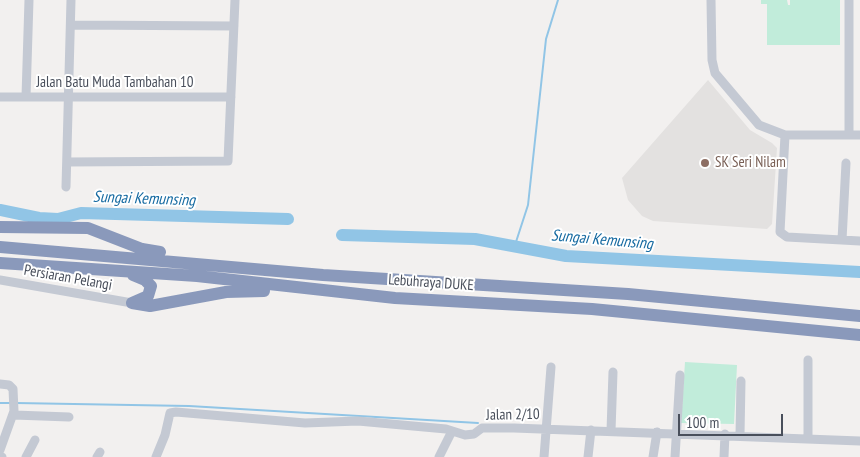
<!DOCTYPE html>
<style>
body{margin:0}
#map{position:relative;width:860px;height:457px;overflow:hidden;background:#f2f0ef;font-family:"PT Sans Narrow",sans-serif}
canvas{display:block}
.scale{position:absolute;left:678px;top:414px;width:105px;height:22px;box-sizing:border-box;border:2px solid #494f5b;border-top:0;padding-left:6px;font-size:15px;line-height:18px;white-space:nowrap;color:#494f5b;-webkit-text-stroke:4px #fff;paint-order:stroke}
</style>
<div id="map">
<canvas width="860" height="457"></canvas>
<div class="scale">100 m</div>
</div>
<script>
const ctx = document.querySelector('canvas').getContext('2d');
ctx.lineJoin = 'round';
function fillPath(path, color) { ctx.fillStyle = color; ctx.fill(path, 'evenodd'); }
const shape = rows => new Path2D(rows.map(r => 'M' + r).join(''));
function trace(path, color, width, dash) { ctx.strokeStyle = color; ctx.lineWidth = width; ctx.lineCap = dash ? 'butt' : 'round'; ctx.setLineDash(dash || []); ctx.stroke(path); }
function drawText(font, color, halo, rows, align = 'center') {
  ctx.font = font + ' "PT Sans Narrow",sans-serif'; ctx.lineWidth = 4; ctx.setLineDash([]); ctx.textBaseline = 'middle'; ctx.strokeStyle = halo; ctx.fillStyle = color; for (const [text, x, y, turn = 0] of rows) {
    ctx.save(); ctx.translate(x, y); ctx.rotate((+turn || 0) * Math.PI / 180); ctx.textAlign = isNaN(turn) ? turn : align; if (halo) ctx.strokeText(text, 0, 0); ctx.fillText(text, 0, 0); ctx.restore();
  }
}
const education = shape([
 [708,80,750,130,772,143,777,148,772,224,767,229,653,221,642,216,628,200,622,178]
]);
const green = shape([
 [761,0,787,0,788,5,790,5,790,0,840,0,840,45,767,45,767,4,761,4],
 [685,362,737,365,734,424,681,423]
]);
const stream = shape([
 [515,245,528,205,546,39,558,0],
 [0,403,11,403],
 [16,403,189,406,478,423]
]);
const river = shape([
 [0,210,39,218,58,219,81,213,288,219],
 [342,235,475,239,566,256,860,272]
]);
const minor = shape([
 [711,0,712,60,715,73,759,125,785,135,860,135],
 [71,25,234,26],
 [0,97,231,97],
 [26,97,29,0],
 [785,135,780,232,787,237,860,241],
 [849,135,849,0],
 [67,162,228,161,235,0],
 [66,187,71,0],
 [842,240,846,163],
 [0,280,132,303],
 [0,384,9,385,13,389,14,411,0,450],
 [14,415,69,417],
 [611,431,613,372],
 [740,435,741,381],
 [808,438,808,360],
 [0,456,2,457],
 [26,457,35,440],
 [97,457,100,452],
 [156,457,165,435,170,413,176,412,305,423,358,421,446,429,465,435,474,434,482,428,514,428,860,441],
 [439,457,452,431],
 [544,457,551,367],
 [588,457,591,430],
 [653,457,657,432],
 [675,457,680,375],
 [724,457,725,434]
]);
const highway = shape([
 [0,227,88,228,142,249,160,252],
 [0,247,323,275,628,294,860,316],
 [0,263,197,276,395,298,592,309,860,335],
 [132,303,150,306,226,292,264,291],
 [132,303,148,296,151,286,145,280,133,275]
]);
const markers = [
 [705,163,5,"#8d6e63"]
];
const streetNames = [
 ["Jalan Batu Muda Tambahan 10",115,83],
 ["Persiaran Pelangi",68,278,10],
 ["Lebuhraya DUKE",431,283,4],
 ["Jalan 2/10",513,415,-1]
];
const educationNames = [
 ["SK Seri Nilam",715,163]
];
const waterNames = [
 ["Sungai Kemunsing",144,199,2],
 ["Sungai Kemunsing",602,240,5]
];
fillPath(education, '#e3e1e0');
fillPath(green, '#c1ecda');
trace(stream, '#91c5e6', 2);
trace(river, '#91c5e6', 12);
trace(minor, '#c4c9d3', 9);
trace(highway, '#8a99bb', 12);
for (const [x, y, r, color] of markers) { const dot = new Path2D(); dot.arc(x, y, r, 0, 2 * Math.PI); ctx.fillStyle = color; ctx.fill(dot); trace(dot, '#fff', 2); }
drawText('15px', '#494f5b', '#fff', streetNames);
drawText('15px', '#785e54', '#fff', educationNames, 'left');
drawText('italic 16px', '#166aa1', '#fff', waterNames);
</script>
